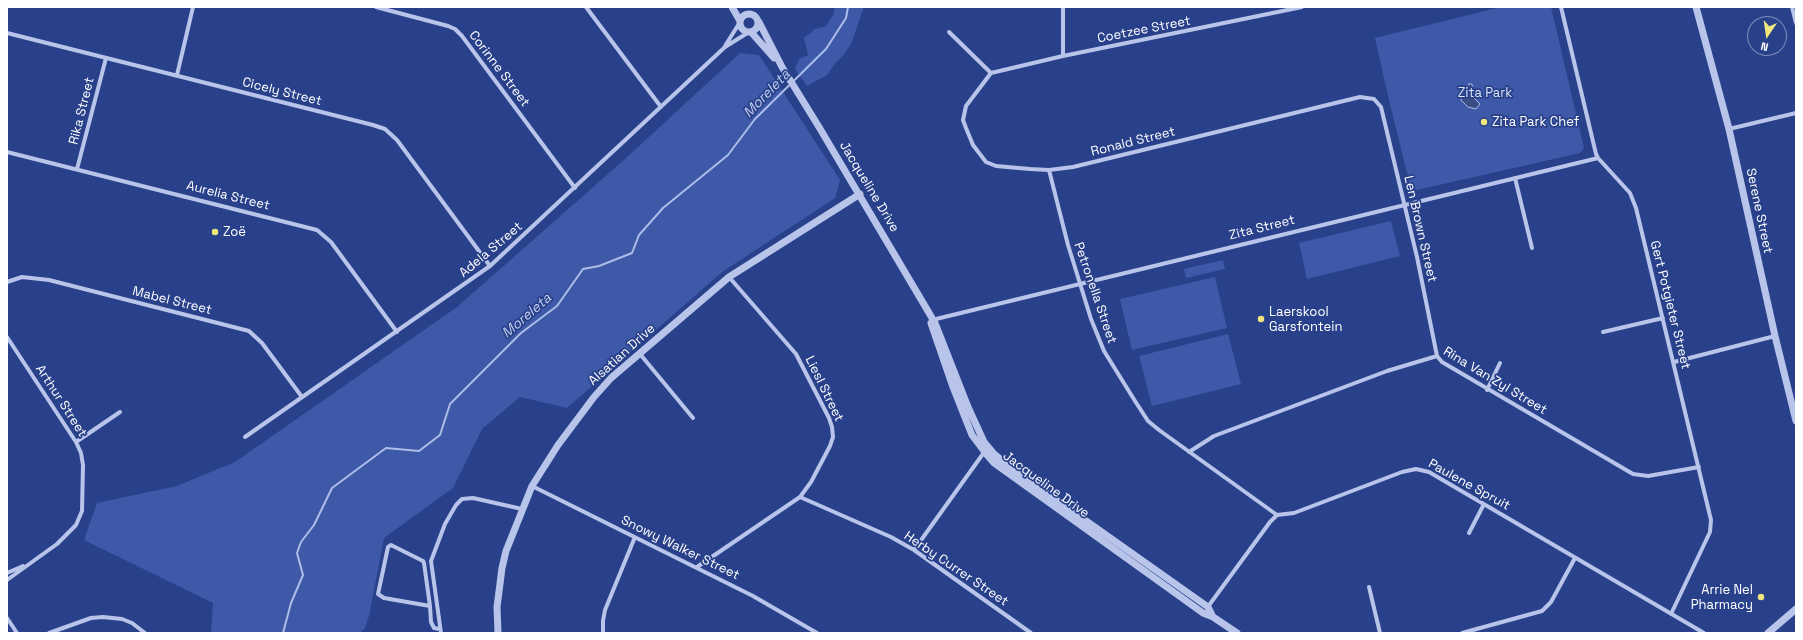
<!DOCTYPE html>
<meta charset="utf-8">
<style>
body{margin:0}
#map{position:relative;width:1803px;height:640px;overflow:hidden;background:#29418b;font-family:"Space Grotesk",sans-serif}
canvas{display:block}
.frame{position:absolute;inset:0;border:8px solid #fff;pointer-events:none}
.north{position:absolute;left:1747px;top:16px;width:40px;height:40px;box-sizing:border-box;background:#29418b;border:1px solid #7f8db9;border-radius:50%;rotate:193deg;font-size:11px;font-weight:700;line-height:16px;text-align:center;color:#fff}
.north::after{content:'';display:block;margin:auto;width:14px;height:18px;background:#f0e67e;clip-path:polygon(50% 0,100% 100%,50% 72%,0 100%)}
</style>
<div id="map">
<canvas width="1803" height="640"></canvas>
<div class="frame"></div>
<div class="north">N</div>
</div>
<script>
const ctx = document.querySelector('canvas').getContext('2d');
ctx.lineJoin = 'round';
function fillPath(path, color) { ctx.fillStyle = color; ctx.fill(path, 'evenodd'); }
const shape = rows => new Path2D(rows.map(r => 'M' + r).join(''));
function trace(path, color, width, dash) { ctx.strokeStyle = color; ctx.lineWidth = width; ctx.lineCap = dash ? 'butt' : 'round'; ctx.setLineDash(dash || []); ctx.stroke(path); }
function drawText(font, color, halo, rows, align = 'center') {
  ctx.font = font + ' "Space Grotesk",sans-serif'; ctx.lineWidth = 3.5; ctx.setLineDash([]); ctx.textBaseline = 'middle'; ctx.strokeStyle = halo; ctx.fillStyle = color; for (const [text, x, y, turn = 0] of rows) {
    ctx.save(); ctx.translate(x, y); ctx.rotate((+turn || 0) * Math.PI / 180); ctx.textAlign = isNaN(turn) ? turn : align; if (halo) ctx.strokeText(text, 0, 0); ctx.fillText(text, 0, 0); ctx.restore();
  }
}
const green = shape([
 [835,7,864,7,851,44,843,56,836,62,827,75,807,86,795,69,799,59,808,55,804,38,815,29,826,26,833,15],
 [1501,7,1551,7,1584,148,1580,153,1417,190,1410,185,1388,96,1375,38],
 [740,53,759,55,840,180,835,198,722,272,567,408,520,397,482,429,453,488,384,538,369,616,365,628,360,633,211,633,213,603,84,540,97,503,177,486,235,462,457,307,625,159],
 [1391,221,1400,256,1307,279,1299,243],
 [1223,260,1225,269,1186,278,1184,269],
 [1215,277,1227,328,1132,350,1120,299],
 [1228,334,1241,384,1152,406,1139,356]
]);
const water = shape([
 [1469,84,1472,84,1474,98,1480,104,1476,109,1468,107,1461,100,1463,91,1469,84]
]);
const stream = shape([
 [283,633,291,603,303,575,297,553,301,542,314,525,332,488,386,448,419,451,440,435,450,404,521,333,557,306,583,269,599,266,632,253,639,235,663,208,728,155,755,119,826,49,846,18,848,7]
]);
const minor = shape([
 [376,7,448,26,455,29,462,36,575,188],
 [586,7,661,107],
 [1063,7,1063,56],
 [1561,7,1596,154,1598,158,1630,193,1636,208,1711,520,1710,532,1671,614],
 [1792,7,1796,23],
 [949,32,991,73],
 [7,33,373,125,385,129,397,140,490,266],
 [725,46,740,22],
 [991,73,966,106,963,120,966,128,973,145,986,162,996,166,1030,169,1049,170,1073,167,1360,97,1374,99,1381,107,1417,257,1437,356,1442,362,1633,474,1648,476,1699,467],
 [991,73,1063,56,1302,7],
 [177,75,193,7],
 [1729,129,1796,113],
 [7,152,317,230,331,242,397,332],
 [77,169,106,58],
 [1049,170,1068,245,1091,319,1104,351,1135,401,1148,421,1159,430,1277,515],
 [1515,178,1532,248],
 [7,282,22,277,49,280,249,331,262,343,302,397],
 [932,320,1598,158],
 [1603,332,1663,318],
 [7,337,76,442,81,453,83,465,82,511,76,525,57,544,7,580],
 [640,354,693,418],
 [1674,362,1775,336],
 [1487,390,1500,363],
 [245,437,490,266,725,47,749,32],
 [76,442,120,412],
 [1189,452,1214,436,1387,371,1437,356],
 [532,486,753,596,817,633],
 [800,497,891,537,914,550,1031,633],
 [1469,533,1484,504],
 [914,550,985,451],
 [697,567,800,497,811,482,830,446,833,437,832,427,829,418,796,354,729,277],
 [7,573,23,566],
 [1369,587,1380,633],
 [430,606,384,598,378,594,388,547,391,545,423,561,424,563,430,606,431,622,434,628,440,629],
 [1207,608,1270,522,1277,515,1294,513,1402,472,1416,469,1429,472,1704,633],
 [7,618,17,633],
 [49,633,91,618,103,617,122,619,132,623,145,633],
 [441,633,431,561,445,524,456,505,462,499,473,498,522,509],
 [603,633,603,621,605,610,635,537],
 [1462,633,1542,611,1551,602,1575,558]
]);
const tertiary = shape([
 [732,7,740,21],
 [1696,7,1729,129,1775,336,1796,421],
 '740 23a9 9 0 1 1 18 0a9 9 0 1 1-18 0Z',
 [759,22,782,67,819,127,935,323,968,407,984,442,994,454,1010,467,1208,607,1213,617],
 [751,32,774,58],
 [931,323,953,387,972,435,987,455,994,463,1203,613,1213,617,1237,633],
 [498,633,497,607,502,568,506,551,532,486,558,445,594,397,611,378,729,277,860,194],
 [1768,633,1796,609]
]);
const markers = [
 [1484,122,4,"#f0e67e"],
 [215,232,4,"#f0e67e"],
 [1261,319,4,"#f0e67e"],
 [1761,597,4,"#f0e67e"]
];
const streetNames = [
 ["Coetzee Street",1144,30,-11],
 ["Corinne Street",499,69,53],
 ["Cicely Street",282,92,14],
 ["Rika Street",82,111,-76],
 ["Ronald Street",1133,142,-14],
 ["Jacqueline Drive",869,187,59],
 ["Aurelia Street",228,196,14],
 ["Serene Street",1759,211,78],
 ["Zita Street",1262,228,-14],
 ["Len Brown Street",1420,229,77],
 ["Adela Street",491,250,-40],
 ["Petronella Street",1095,293,71],
 ["Mabel Street",172,301,14],
 ["Gert Potgieter Street",1670,305,76],
 ["Alsatian Drive",622,355,-42],
 ["Rina Van Zyl Street",1495,381,31],
 ["Liesl Street",824,389,64],
 ["Arthur Street",61,401,57],
 ["Jacqueline Drive",1046,485,36],
 ["Paulene Spruit",1469,485,29],
 ["Snowy Walker Street",680,548,26],
 ["Herby Currer Street",956,569,34]
];
const parkNames = [
 ["Zita Park",1485,93]
];
const poiNames = [
 ["Zita Park Chef",1492,122],
 ["Zoë",223,232],
 ["Laerskool",1269,312],
 ["Garsfontein",1269,327],
 ["Arrie Nel",1753,590,"right"],
 ["Pharmacy",1753,605,"right"]
];
const waterNames = [
 ["Moreleta",767,94,-46],
 ["Moreleta",527,316,-41]
];
fillPath(green, '#3e59a7');
fillPath(water, '#3b4d83');
trace(water, '#acbdea', 1);
trace(stream, '#acbdea', 2);
trace(minor, '#b8c4e9', 4);
trace(tertiary, '#b8c4e9', 7);
for (const [x, y, r, color] of markers) { const dot = new Path2D(); dot.arc(x, y, r, 0, 2 * Math.PI); ctx.fillStyle = color; ctx.fill(dot); trace(dot, '#29418b', 1.5); }
drawText('13px', '#fff', '#29418b', streetNames);
drawText('13px', '#dbe3f7', '#29418b', parkNames);
drawText('13px', '#fff', '#29418b', poiNames, 'left');
drawText('italic 14px', '#c3cff0', '#29418b', waterNames);
</script>
